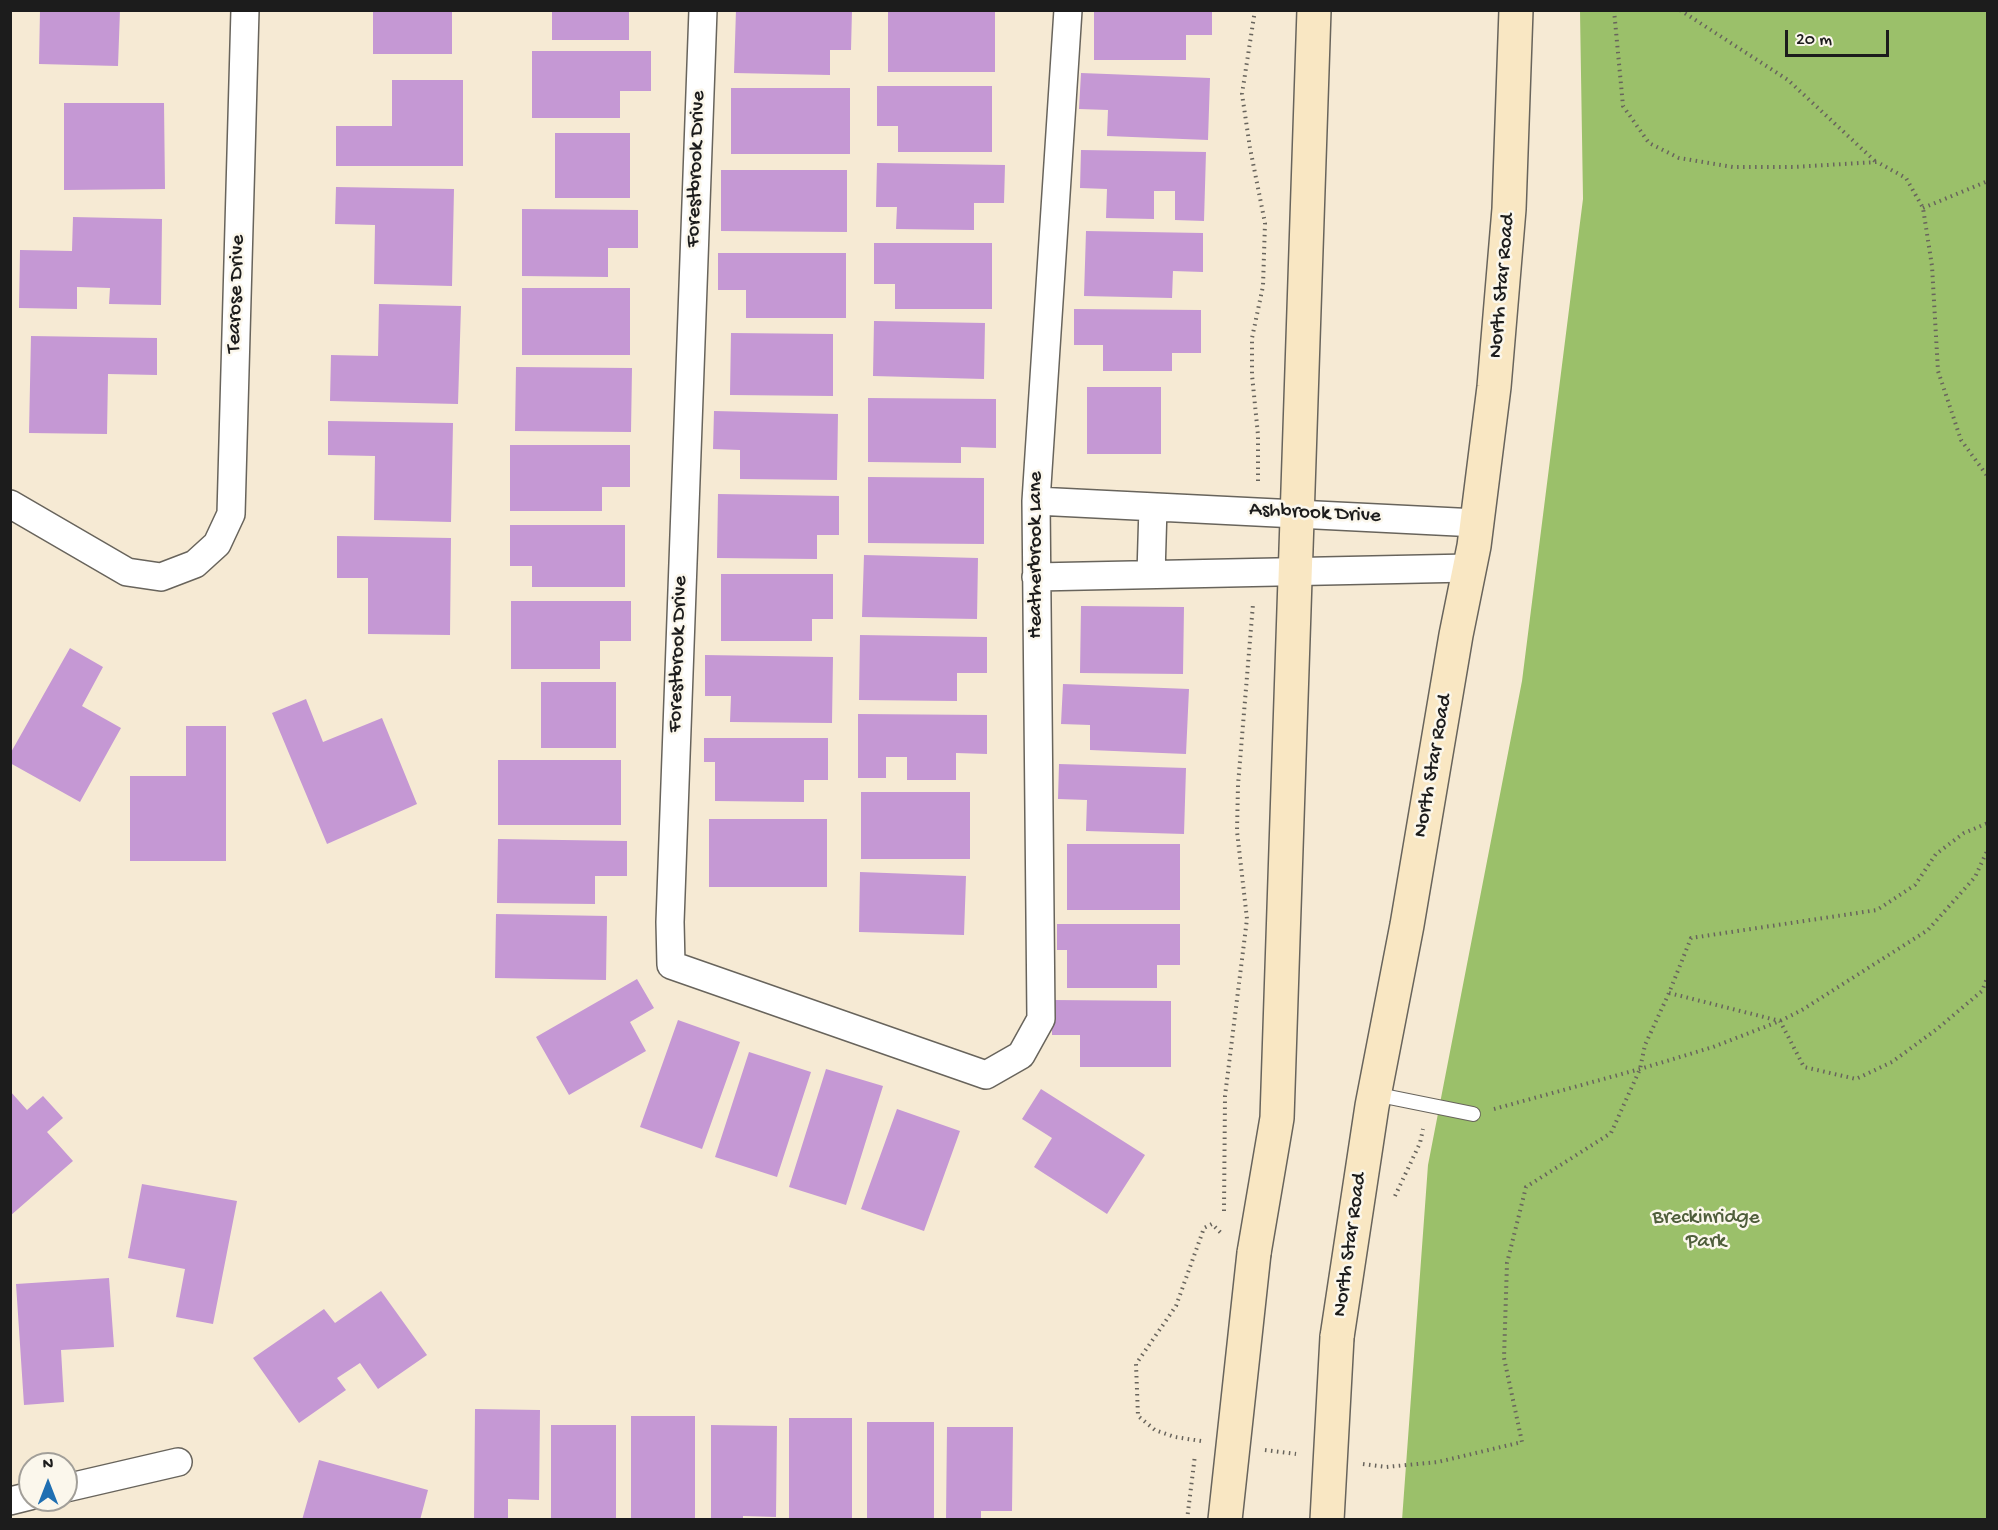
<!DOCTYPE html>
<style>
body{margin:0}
#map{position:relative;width:1998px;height:1530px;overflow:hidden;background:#f6ead4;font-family:"Gochi Hand",sans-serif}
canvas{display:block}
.frame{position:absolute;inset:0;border:12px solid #1c1c1c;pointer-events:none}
.north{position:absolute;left:18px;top:1452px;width:60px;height:60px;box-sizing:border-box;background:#fbf7ec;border:2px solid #a29f99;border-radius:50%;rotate:0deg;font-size:16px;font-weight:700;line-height:24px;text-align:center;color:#1c1c1c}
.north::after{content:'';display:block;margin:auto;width:21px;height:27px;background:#1f6fb2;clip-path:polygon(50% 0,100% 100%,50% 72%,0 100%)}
.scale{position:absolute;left:1785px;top:30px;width:104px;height:27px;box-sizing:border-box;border:3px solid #1c1c1c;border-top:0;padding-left:8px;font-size:18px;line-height:21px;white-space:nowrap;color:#1c1c1c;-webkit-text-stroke:4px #fbf7ec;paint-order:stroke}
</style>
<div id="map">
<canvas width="1998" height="1530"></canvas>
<div class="frame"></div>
<div class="north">N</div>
<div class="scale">20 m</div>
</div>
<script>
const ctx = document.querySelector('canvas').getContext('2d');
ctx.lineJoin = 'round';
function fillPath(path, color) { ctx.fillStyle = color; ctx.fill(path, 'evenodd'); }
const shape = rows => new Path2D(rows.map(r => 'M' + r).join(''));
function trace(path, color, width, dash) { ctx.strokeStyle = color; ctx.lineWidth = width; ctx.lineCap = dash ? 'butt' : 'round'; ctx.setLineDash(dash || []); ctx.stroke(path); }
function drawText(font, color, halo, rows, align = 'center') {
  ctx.font = font + ' "Gochi Hand",sans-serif'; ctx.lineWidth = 5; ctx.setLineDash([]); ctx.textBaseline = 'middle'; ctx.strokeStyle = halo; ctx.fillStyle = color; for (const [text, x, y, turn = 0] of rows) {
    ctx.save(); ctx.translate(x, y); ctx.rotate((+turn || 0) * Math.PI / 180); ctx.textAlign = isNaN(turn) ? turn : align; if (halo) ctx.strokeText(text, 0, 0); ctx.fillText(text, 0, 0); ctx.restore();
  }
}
const green = shape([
 [1580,11,1987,11,1987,1519,1402,1520,1428,1165,1522,681,1583,199]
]);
const building = shape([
 [40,10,120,10,118,66,39,64],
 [373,10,452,10,452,54,373,54],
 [552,10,629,10,629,40,552,40],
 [736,10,852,10,851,50,830,50,830,75,734,73],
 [888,10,995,10,995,72,888,72],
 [1094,10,1212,10,1212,35,1186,35,1186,60,1094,60],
 [532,51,651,51,651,91,620,91,620,118,532,118],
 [1081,73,1210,78,1208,140,1107,136,1108,110,1079,109],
 [392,80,463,80,463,166,336,166,336,126,392,126],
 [877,86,992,86,992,152,898,152,898,126,877,126],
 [731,88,850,88,850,154,731,154],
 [64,103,164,103,165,189,64,190],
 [555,133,630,133,630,198,555,198],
 [1081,150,1206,152,1204,221,1175,220,1175,191,1154,191,1154,219,1106,218,1107,189,1080,188],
 [877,163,1005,165,1004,203,974,203,974,230,896,229,897,207,876,207],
 [721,170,847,170,847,232,721,231],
 [336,187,454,189,452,286,374,284,375,225,335,224],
 [522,209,638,210,638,248,608,248,608,277,522,276],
 [73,217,162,219,161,305,109,304,110,288,77,287,77,309,19,308,20,250,72,251],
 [1086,231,1203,233,1203,272,1173,271,1172,298,1084,296],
 [874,243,992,243,992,309,895,309,895,284,874,284],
 [718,253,846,253,846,318,746,318,746,290,718,290],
 [522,288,630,288,630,355,522,355],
 [379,304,461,306,458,404,330,401,331,355,378,356],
 [1074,309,1201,310,1201,353,1172,353,1172,371,1103,371,1103,345,1074,345],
 [874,321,985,323,984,379,873,376],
 [731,333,833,334,833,396,730,395],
 [31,336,157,338,157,375,108,374,107,434,29,433],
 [516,367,632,368,631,432,515,431],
 [1087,387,1161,387,1161,454,1087,454],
 [868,398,996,399,996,448,961,447,961,463,868,462],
 [714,411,838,414,837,480,740,479,740,450,713,449],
 [328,421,453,423,451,522,374,520,375,456,328,455],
 [510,445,630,445,630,487,602,487,602,511,510,511],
 [868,477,984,478,984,544,868,543],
 [718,494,839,496,839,535,817,535,817,559,717,558],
 [510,525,625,525,625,587,532,587,532,566,510,566],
 [337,536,451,538,450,635,368,634,368,578,337,578],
 [864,555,978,558,977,619,862,617],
 [721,574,833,574,833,619,812,619,812,641,721,641],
 [511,601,631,601,631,641,600,641,600,669,511,669],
 [1081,606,1184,607,1183,674,1080,673],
 [860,635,987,637,987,673,957,673,957,701,859,700],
 [70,648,103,667,82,706,121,728,80,802,10,763,10,754],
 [705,655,833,657,832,723,730,722,731,696,705,696],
 [541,682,616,682,616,748,541,748],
 [1063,684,1189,689,1186,754,1090,750,1090,725,1061,724],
 [306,699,323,742,382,718,417,804,327,844,272,713],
 [858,714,987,715,987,754,956,753,956,780,907,780,907,757,886,757,886,778,858,778],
 [186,726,226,726,226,861,130,861,130,776,186,776],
 [704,738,828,738,828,780,804,780,804,802,715,801,715,762,704,762],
 [498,760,621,760,621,825,498,825],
 [1059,764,1186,768,1184,834,1086,831,1087,800,1058,799],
 [861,792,970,792,970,859,861,859],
 [709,819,827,819,827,887,709,887],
 [498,839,627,841,627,876,595,876,595,904,497,903],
 [1067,844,1180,844,1180,910,1067,910],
 [860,872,966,876,964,935,859,932],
 [496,914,607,916,606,980,495,978],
 [1057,924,1180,924,1180,965,1157,965,1157,988,1067,988,1067,950,1057,950],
 [637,979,654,1008,630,1022,646,1051,569,1095,536,1037],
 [1052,1000,1171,1001,1171,1067,1080,1067,1080,1035,1052,1035],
 [678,1020,740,1042,702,1149,640,1127],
 [749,1052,811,1072,777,1177,715,1157],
 [826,1069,883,1086,846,1205,789,1187],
 [1041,1089,1145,1155,1107,1214,1034,1167,1052,1138,1022,1119],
 [10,1091,27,1110,43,1096,63,1118,47,1132,73,1161,10,1216],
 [897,1109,960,1131,924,1231,861,1209],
 [142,1184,237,1201,213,1324,176,1317,185,1269,128,1258],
 [109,1278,114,1347,61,1350,64,1402,24,1405,16,1284],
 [381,1291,427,1355,378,1389,360,1363,337,1378,346,1390,299,1423,253,1358,324,1309,335,1323],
 [475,1409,540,1410,539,1500,508,1499,508,1520,474,1520],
 [631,1416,695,1416,695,1520,631,1520],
 [789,1418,852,1418,852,1520,789,1520],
 [867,1422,934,1422,934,1520,867,1520],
 [551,1425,616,1425,616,1520,551,1520],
 [711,1425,777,1426,776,1517,743,1516,743,1520,711,1520],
 [947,1427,1013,1427,1012,1511,981,1511,981,1520,946,1520],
 [319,1460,428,1490,420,1520,302,1520]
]);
const path = shape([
 [1255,10,1242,94,1250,148,1265,223,1263,286,1252,338,1252,375,1258,435,1258,482],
 [1614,10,1623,106,1649,143,1679,158,1733,167,1793,167,1877,162,1906,178,1923,208,1932,266,1938,371,1961,440,1988,477],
 [1680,10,1788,80,1876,162],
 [1923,208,1988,181],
 [1669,993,1780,1021,1804,1067,1856,1079,1892,1062,1937,1029,1982,991,1988,976],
 [1494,1109,1640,1069,1713,1047,1780,1021,1802,1010,1928,930,1975,877,1988,849],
 [1395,1196,1420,1143,1423,1129],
 [1224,1211,1225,1096,1247,919,1237,831,1238,785,1253,604],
 [1201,1441,1175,1437,1155,1430,1138,1416,1136,1364,1176,1306,1204,1228,1212,1224,1222,1234],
 [1265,1450,1296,1454],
 [1363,1464,1386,1467,1438,1462,1522,1442,1504,1358,1507,1263,1526,1187,1611,1133,1640,1069,1645,1045,1669,993,1691,938,1877,910,1915,885,1936,854,1964,833,1988,823]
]);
const service = shape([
 [1374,1094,1473,1114]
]);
const minor = shape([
 [703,10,670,922,671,965,986,1075,1021,1055,1041,1019,1036,501,1068,10],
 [1036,501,1477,523],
 [10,504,127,572,161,577,195,564,217,544,231,514,245,10],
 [1151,574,1153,507],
 [1036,577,1469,568],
 [66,1488,178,1462],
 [10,1501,30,1496]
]);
const secondary = shape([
 [1254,1253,1277,1118,1314,10],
 [1337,1337,1372,1106,1407,925,1456,635,1474,546,1494,387,1509,209,1516,10]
]);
const pathBridge = shape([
 [1187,1520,1195,1455]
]);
const secondaryBridge = shape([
 [1225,1520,1254,1253],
 [1327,1520,1337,1337]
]);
const streetNames = [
 ["Forestbrook Drive",697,169,-88],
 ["North Star Road",1503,286,-85],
 ["Tearose Drive",237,294,-88],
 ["Ashbrook Drive",1315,514,3],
 ["Heatherbrook Lane",1037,555,-90],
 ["Forestbrook Drive",679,654,-88],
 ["North Star Road",1434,766,-80],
 ["North Star Road",1351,1245,-82]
];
const parkNames = [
 ["Breckinridge",1706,1219],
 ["Park",1706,1243]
];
fillPath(green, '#9bc06a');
fillPath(building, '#c598d4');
trace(service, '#68645c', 16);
trace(minor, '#68645c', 30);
trace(secondary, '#68645c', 36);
trace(path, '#68645c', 4, [1.5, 4.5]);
trace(service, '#fff', 14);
trace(minor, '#fff', 27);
trace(secondary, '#f9e7c3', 33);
trace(secondaryBridge, '#68645c', 36, []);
trace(pathBridge, '#68645c', 4, [1.5, 4.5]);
trace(secondaryBridge, '#f9e7c3', 33);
drawText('21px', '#1c1c1c', '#fbf7ec', streetNames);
drawText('21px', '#4f5e3b', '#fbf7ec', parkNames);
</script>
